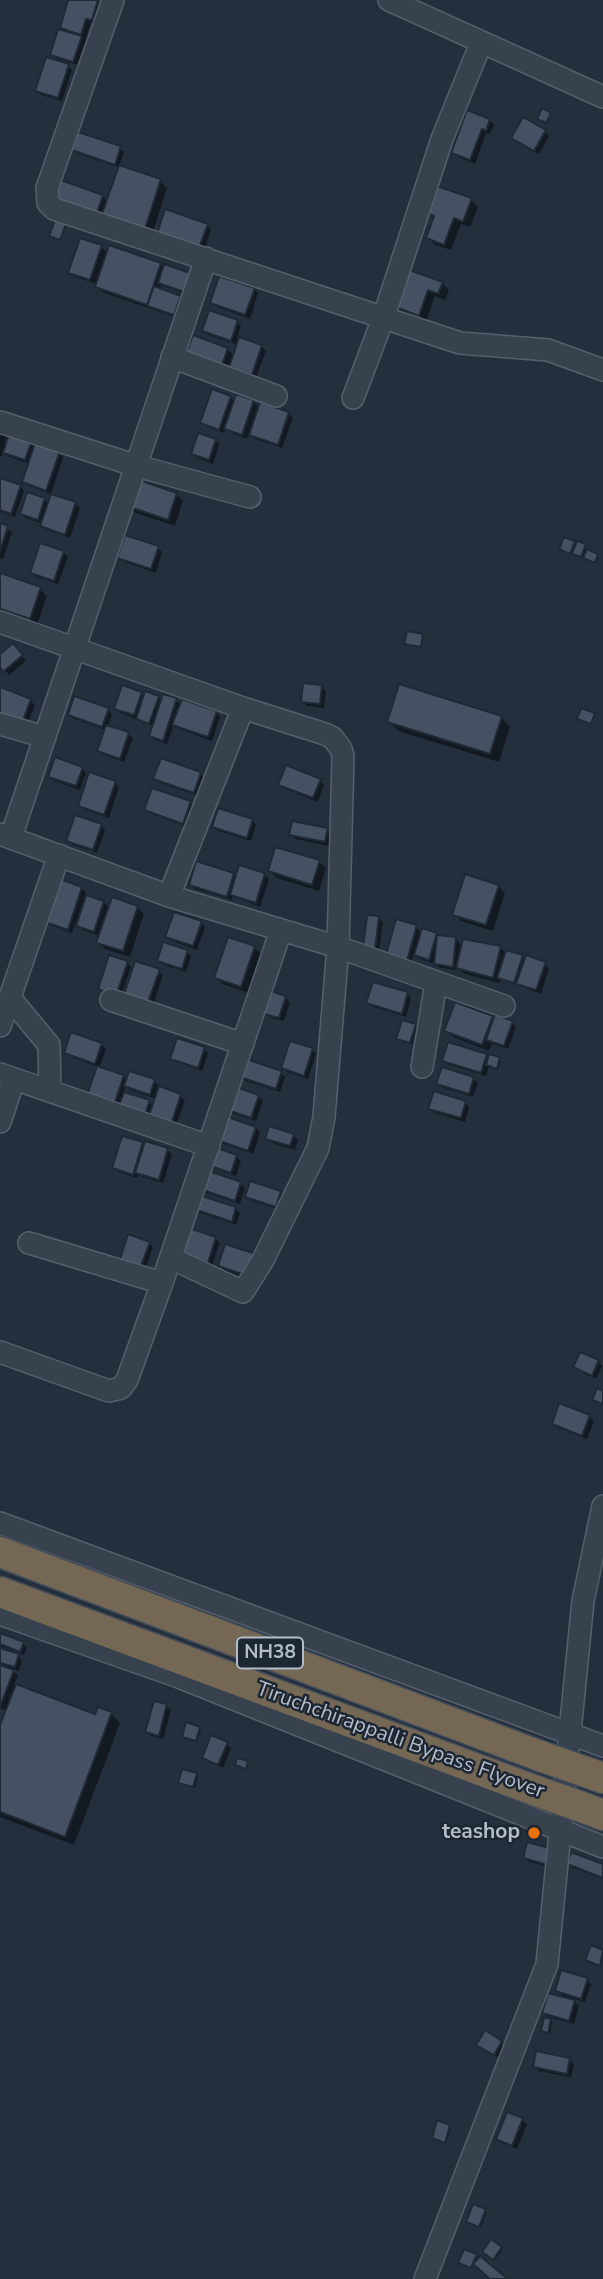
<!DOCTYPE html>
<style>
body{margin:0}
canvas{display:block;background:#242f3e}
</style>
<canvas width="603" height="2279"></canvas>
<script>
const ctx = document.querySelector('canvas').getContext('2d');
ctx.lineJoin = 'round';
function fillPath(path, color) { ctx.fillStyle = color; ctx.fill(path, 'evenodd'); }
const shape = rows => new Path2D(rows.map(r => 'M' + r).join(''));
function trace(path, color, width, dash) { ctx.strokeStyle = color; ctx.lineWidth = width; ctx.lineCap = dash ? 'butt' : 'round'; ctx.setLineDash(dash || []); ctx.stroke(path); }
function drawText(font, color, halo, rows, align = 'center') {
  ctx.font = font + ' "Nunito Sans",sans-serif'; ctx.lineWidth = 5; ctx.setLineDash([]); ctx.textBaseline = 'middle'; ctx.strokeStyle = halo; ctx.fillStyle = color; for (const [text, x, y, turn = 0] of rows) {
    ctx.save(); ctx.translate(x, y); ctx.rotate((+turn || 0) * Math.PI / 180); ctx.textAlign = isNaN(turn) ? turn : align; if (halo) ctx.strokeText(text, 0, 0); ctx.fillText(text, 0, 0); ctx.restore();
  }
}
const shadow = shape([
 [70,0,95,0,107,6,97,24,91,22,78,65,57,59,52,54],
 [68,66,72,70,62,101,41,95,37,90],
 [489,120,494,125,490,134,486,133,475,164,458,157,453,153],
 [545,132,549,136,539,154,513,138],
 [120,148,124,152,119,167,160,181,167,188,152,235,60,206,102,196,108,202,120,168,78,154,74,150],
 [471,200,478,207,470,227,461,224,451,250,435,245,428,238,434,219,426,212],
 [207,225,211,230,204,252,163,238],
 [81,240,101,247,108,253,160,264,188,295,162,286,161,291,180,297,184,302,178,318,104,293,97,286,97,284,75,277,70,272],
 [442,283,449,290,445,300,435,296,426,322,399,312,392,305],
 [254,289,258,293,250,319,217,307,212,303],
 [237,322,241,326,237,338,261,346,266,351,256,378,235,371,228,364,226,372,192,360,227,349,234,356,238,345,208,335,204,331],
 [230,397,235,403,253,401,260,408,288,413,293,418,282,448,255,439,249,433,247,439,231,433,226,428,224,433,207,427,203,423],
 [0,432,9,439,31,442,36,447,59,453,63,457,51,494,29,486,24,482,30,464,9,457,4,451,2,456,0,456],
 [215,440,219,445,213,464,197,458,193,454],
 [0,480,20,486,24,491,15,517,0,512],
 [176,494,183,501,175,526,136,513,129,506],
 [44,499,49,504,75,504,80,508,70,538,47,530,43,524,26,518,22,514],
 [0,525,12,532,3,559,0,558],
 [574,543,577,545,585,546,586,550,597,555,599,557,596,563,583,556,563,550],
 [158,548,162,552,156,573,124,562,119,557],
 [63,552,68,557,58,584,36,577,32,572],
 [0,575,40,589,47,596,37,625,0,612],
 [17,650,26,661,9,675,0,665,0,656],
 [321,687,326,691,324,708,307,706,303,701],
 [0,689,30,700,35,705,26,727],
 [141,693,145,697,158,697,162,702,176,700,181,705,216,712,220,717,212,741,179,729,174,724,167,744,155,740,151,736,154,727,121,713,116,708],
 [108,710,112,714,108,727,128,734,133,738,124,762,103,755,99,751,106,730,74,719,70,715],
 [501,717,510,727,499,762,398,731,389,721],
 [82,768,86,773,80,790,54,781,50,776],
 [200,773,204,778,198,796,160,783,155,779],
 [320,780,324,785,318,802,285,789,280,784],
 [115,783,119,787,109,818,84,810,80,806],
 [190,803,194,807,188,827,151,814,146,810],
 [252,820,256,825,251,841,218,831,214,827],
 [101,825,105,830,97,853,73,845,68,840],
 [327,829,332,834,329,846,295,839,291,834],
 [319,862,326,868,319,891,277,878,270,871],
 [197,864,233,875,237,878,264,875,269,879,260,907,233,896,232,900,195,889,191,884],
 [498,886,505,893,493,931,461,921,454,914],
 [81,888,86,893,85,896,103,902,110,908,137,907,144,914,130,957,105,949,98,942,100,936,82,930,75,923,72,933,52,926,47,922],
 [378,918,383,922,379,953,370,952],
 [201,922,205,927,197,950,172,941,167,937],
 [416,927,422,933,456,939,460,943,459,954,501,948,506,954,522,957,526,961,545,964,549,968,541,994,501,979,500,983,465,974,457,967,457,970,440,968,435,964,420,959,414,953,411,964,393,959],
 [254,947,261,954,248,993,223,984,216,977],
 [187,952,191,956,186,972,163,965,159,960],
 [127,963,131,967,120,999,104,993,100,989],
 [159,971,163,975,153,1005,131,998],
 [407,994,411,998,406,1017,373,1007,368,1003],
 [285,997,290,1002,284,1021,271,1018,266,1013],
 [492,1017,495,1020,512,1022,516,1027,508,1049,492,1044,489,1051,453,1037,446,1030],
 [415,1026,417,1028,412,1044,398,1039],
 [101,1044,106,1049,99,1069,123,1077,127,1081,154,1081,158,1085,157,1088,180,1096,185,1100,175,1128,117,1111,98,1067,71,1057,66,1053],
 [126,1086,130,1090,156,1099,154,1107,149,1102,123,1093],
 [204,1049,208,1053,202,1071,177,1062,172,1058],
 [312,1050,316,1054,308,1079,287,1072,283,1067],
 [486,1056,489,1059,501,1061,498,1070,489,1066,486,1076,449,1065,444,1060],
 [281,1073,285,1077,280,1092,246,1081,242,1076],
 [473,1079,478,1083,473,1097,443,1088,438,1083],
 [258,1096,263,1101,256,1121,231,1113,227,1108],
 [465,1102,469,1107,465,1122,435,1113,430,1108],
 [256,1128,260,1133,253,1154,220,1143,216,1139],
 [293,1135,298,1140,295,1150,272,1143,267,1138],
 [142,1144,145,1147,167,1150,172,1154,163,1183,142,1177,138,1174,137,1178,118,1172,114,1168],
 [236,1156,241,1161,236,1176,212,1168,207,1164],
 [240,1184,245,1188,240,1204,206,1193,202,1188],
 [280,1192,285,1197,281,1210,252,1201,247,1197],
 [193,1207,235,1209,240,1213,236,1225,198,1212],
 [187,1229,216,1239,220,1243,212,1266,184,1256],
 [149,1243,153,1247,145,1270,126,1263,122,1258],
 [227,1246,252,1280,224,1270,220,1266],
 [598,1362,602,1366,596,1379,575,1367],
 [589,1417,594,1421,587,1439,558,1428,554,1423],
 [0,1635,23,1644,27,1648,24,1655,14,1651,22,1660,19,1671,10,1668,18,1676,14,1685,96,1716,111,1714,120,1723,74,1845,0,1817,0,1730,7,1711,0,1708,0,1650,13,1654,14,1651,0,1646],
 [166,1706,171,1710,163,1739,151,1736,147,1732],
 [199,1728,201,1730,197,1742,184,1737],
 [227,1744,231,1748,223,1768,204,1757],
 [196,1774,198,1776,195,1788,180,1782],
 [528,1844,557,1869,529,1862,525,1857],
 [569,1863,603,1866,603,1879,573,1868],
 [587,1980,591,1984,585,2002,570,1998,579,2006,574,2024,549,2017,544,2013,566,1999,557,1990],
 [550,2020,552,2022,550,2034,545,2033,543,2031],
 [486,2033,506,2047,499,2058,483,2049],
 [569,2059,574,2064,571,2077,539,2071,535,2067],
 [508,2114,522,2120,527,2124,517,2149,502,2143,498,2139],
 [449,2126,451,2128,446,2143,434,2138],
 [485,2211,487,2212,481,2227,470,2223],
 [491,2242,502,2250,495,2260,484,2251]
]);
const building = shape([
 [68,0,98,0,92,20,86,19,81,35,60,28,68,0],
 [58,29,82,36,73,62,50,55,58,29],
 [46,57,69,64,58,98,35,91,46,57],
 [542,108,551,113,546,123,537,119,542,108],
 [467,110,490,119,486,131,482,129,470,160,451,153,467,110],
 [523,117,546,130,534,151,511,138,523,117],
 [78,132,121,146,115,165,72,150,78,132],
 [119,165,161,179,145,229,102,214,119,165],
 [61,180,103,195,96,216,54,202,61,180],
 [434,185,472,198,463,222,454,218,444,245,426,238,434,216,424,212,434,185],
 [165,209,208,224,199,248,157,234,165,209],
 [55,220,66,224,60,240,49,236,55,220],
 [80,238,102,245,90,280,68,273,80,238],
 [109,245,161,263,147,305,95,287,109,245],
 [164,264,190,273,184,292,158,283,164,264],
 [404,268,443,282,438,294,428,290,419,316,390,305,404,268],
 [219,276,255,288,245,315,210,303,219,276],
 [154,286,181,296,174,315,147,306,154,286],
 [209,310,238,320,231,341,202,331,209,310],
 [193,335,228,348,221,368,185,356,193,335],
 [239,337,262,345,252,375,229,367,239,337],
 [212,389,231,396,219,430,200,423,212,389],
 [236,394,254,400,242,435,224,429,236,394],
 [260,402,289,412,278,445,249,435,260,402],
 [9,433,32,440,25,460,3,453,9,433],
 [198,433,216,439,209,460,191,454,198,433],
 [35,443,60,451,46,491,22,482,35,443],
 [0,478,21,485,11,514,0,510,0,478],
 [136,479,177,493,168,520,127,506,136,479],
 [27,492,45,498,38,520,20,514,27,492],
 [51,494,76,502,65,535,40,526,51,494],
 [0,523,8,526,0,551,0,523],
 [125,535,159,546,151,569,117,558,125,535],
 [564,537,575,541,570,554,559,549,564,537],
 [577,541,586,544,581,557,572,554,577,541],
 [40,543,64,551,54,581,30,573,40,543],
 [587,549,598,554,595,563,583,558,587,549],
 [0,573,41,587,30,619,0,609,0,573],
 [407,631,423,634,421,647,404,644,407,631],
 [13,643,23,655,3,672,0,667,0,654,13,643],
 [303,683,322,685,320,704,301,702,303,683],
 [399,684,502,716,490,754,387,722,399,684],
 [122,685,142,692,134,715,114,709,122,685],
 [0,687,31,699,22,723,0,715,0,687],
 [145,691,159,696,149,724,136,719,145,691],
 [163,694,177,698,163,741,149,736,163,694],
 [74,696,109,708,102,727,68,715,74,696],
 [182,699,217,711,208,737,172,725,182,699],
 [581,708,595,713,591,724,577,719,581,708],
 [106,725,129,732,120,759,97,751,106,725],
 [55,757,83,767,76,786,48,777,55,757],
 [161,758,201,772,194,793,153,779,161,758],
 [286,765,321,779,313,798,278,785,286,765],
 [89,772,116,781,104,815,78,806,89,772],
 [152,788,191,801,183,824,144,810,152,788],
 [218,808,253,819,247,838,212,827,218,808],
 [75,815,102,824,93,850,66,841,75,815],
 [292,821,328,828,325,842,289,835,292,821],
 [275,847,320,860,312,885,268,871,275,847],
 [196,861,234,873,227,897,189,885,196,861],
 [239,865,265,873,256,903,230,895,239,865],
 [465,874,499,885,486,925,452,915,465,874],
 [60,879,82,887,68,930,45,922,60,879],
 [86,895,104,901,94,932,76,926,86,895],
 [112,897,138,906,123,951,96,943,112,897],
 [174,912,202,921,193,946,165,937,174,912],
 [367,915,379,916,375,950,363,948,367,915],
 [396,919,417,925,407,961,386,955,396,919],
 [422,928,437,933,429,960,414,955,422,928],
 [437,935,456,937,453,967,434,964,437,935],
 [228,937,255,946,241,987,214,978,228,937],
 [463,939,501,946,493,978,456,968,463,939],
 [163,942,188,950,182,969,157,961,163,942],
 [506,950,523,955,514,983,497,978,506,950],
 [109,955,128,961,116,996,98,989,109,955],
 [526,955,546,962,536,990,516,984,526,955],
 [135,961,160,969,148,1002,124,994,135,961],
 [373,982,408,992,402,1014,366,1003,373,982],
 [271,991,286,996,279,1018,264,1014,271,991],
 [455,1002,493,1016,482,1045,444,1031,455,1002],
 [495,1014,513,1021,504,1046,486,1040,495,1014],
 [402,1020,416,1024,410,1043,396,1039,402,1020],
 [71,1032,102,1043,95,1064,64,1053,71,1032],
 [177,1038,205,1047,198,1068,170,1059,177,1038],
 [290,1041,313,1048,304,1076,281,1068,290,1041],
 [448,1042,487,1054,481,1073,442,1061,448,1042],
 [489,1054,500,1057,497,1069,486,1065,489,1054],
 [246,1059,282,1071,276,1089,240,1077,246,1059],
 [97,1066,124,1075,113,1108,86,1098,97,1066],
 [442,1067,474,1077,469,1094,436,1084,442,1067],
 [129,1071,155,1079,150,1095,124,1086,129,1071],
 [159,1086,181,1094,171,1125,148,1118,159,1086],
 [233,1086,259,1095,251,1118,225,1109,233,1086],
 [434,1091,466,1101,461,1118,428,1109,434,1091],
 [124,1092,150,1100,144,1117,118,1108,124,1092],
 [222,1115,256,1127,248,1151,214,1139,222,1115],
 [269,1126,294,1134,290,1146,265,1139,269,1126],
 [122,1136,143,1142,133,1175,112,1168,122,1136],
 [145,1141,168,1148,159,1180,135,1173,145,1141],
 [211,1146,237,1155,231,1173,205,1164,211,1146],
 [206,1170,241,1182,235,1201,200,1189,206,1170],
 [250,1181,281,1191,276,1207,245,1197,250,1181],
 [196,1194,236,1207,232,1222,191,1208,196,1194],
 [186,1227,216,1237,208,1263,177,1252,186,1227],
 [128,1234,150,1242,141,1266,120,1259,128,1234],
 [225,1244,256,1254,248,1276,218,1266,225,1244],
 [580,1352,599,1360,592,1376,573,1367,580,1352],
 [597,1388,603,1391,603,1404,592,1400,597,1388],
 [559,1403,590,1415,582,1436,552,1424,559,1403],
 [0,1633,24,1642,20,1652,0,1644,0,1633],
 [0,1648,19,1654,15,1667,0,1663,0,1648],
 [0,1665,14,1670,0,1707,0,1665],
 [16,1684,95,1714,98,1707,112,1712,65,1837,0,1812,0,1725,16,1684],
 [154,1701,167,1704,159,1736,145,1732,154,1701],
 [186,1722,200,1727,196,1741,182,1737,186,1722],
 [211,1735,228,1742,218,1765,202,1758,211,1735],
 [237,1758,248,1761,246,1769,235,1765,237,1758],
 [182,1769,197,1773,193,1787,178,1783,182,1769],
 [527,1842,556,1850,552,1866,523,1858,527,1842],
 [571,1852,603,1864,603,1878,567,1864,571,1852],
 [591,1945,603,1950,600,1966,585,1960,591,1945],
 [561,1970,588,1978,581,1999,555,1991,561,1970],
 [548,1993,575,2000,569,2021,542,2013,548,1993],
 [544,2017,551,2019,548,2033,541,2031,544,2017],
 [485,2030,502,2041,494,2055,476,2045,485,2030],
 [536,2051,570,2058,567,2074,533,2067,536,2051],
 [507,2112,523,2118,512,2146,496,2139,507,2112],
 [437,2120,450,2125,445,2143,432,2138,437,2120],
 [473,2204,486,2209,479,2227,466,2222,473,2204],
 [491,2239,502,2247,493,2260,482,2252,491,2239],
 [464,2249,477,2254,471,2268,458,2263,464,2249],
 [480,2256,508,2279,490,2279,473,2264,480,2256]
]);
const minor = shape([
 [113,0,47,188,48,203,54,209,460,343,548,350,603,370],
 [389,0,603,97],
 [172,357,276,396],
 [353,398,384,316,442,139,481,43],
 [0,422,137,466,250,497],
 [0,622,243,708,325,734,333,738,341,749,343,756,338,947,324,1117,318,1148,263,1260,243,1292,171,1258],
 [0,724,45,737],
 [0,834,169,896,338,947,504,1006],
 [11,837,206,258],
 [169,896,243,708],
 [10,998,49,1045,50,1091],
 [111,1000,243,1044],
 [0,1026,59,855],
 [422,1067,436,983],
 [0,1074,209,1146],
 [0,1122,14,1079],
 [29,1243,162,1283],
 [0,1352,109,1391,121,1388,127,1380,162,1283,281,930],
 [0,1523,603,1746],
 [0,1614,179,1677,603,1847],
 [425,2279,547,1964,583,1601,603,1506]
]);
const highway = shape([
 [0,1552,540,1756],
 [0,1592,539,1792],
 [583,1771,603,1778],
 [579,1806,603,1815]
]);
const highwayBridge = shape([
 [540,1756,583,1771],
 [539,1792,579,1806]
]);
const markers = [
 [534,1833,7,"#e8710a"]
];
const shields = [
 [270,1653,66]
];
const shieldNames = [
 ["NH38",270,1653]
];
const streetNames = [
 ["Tiruchchirappalli Bypass Flyover",400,1741,20]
];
const poiNames = [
 ["teashop",520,1833]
];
fillPath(shadow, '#0007');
fillPath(building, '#455162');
trace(building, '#1f2835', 2);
trace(minor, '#565f6c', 24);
trace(highway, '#434c59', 33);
trace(minor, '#38414e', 21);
trace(highway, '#746855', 30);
trace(highwayBridge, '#434c59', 33, []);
trace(highwayBridge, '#746855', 30);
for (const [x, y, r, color] of markers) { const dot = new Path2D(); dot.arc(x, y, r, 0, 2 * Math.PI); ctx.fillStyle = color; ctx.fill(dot); trace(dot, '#1d2633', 2.5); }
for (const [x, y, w] of shields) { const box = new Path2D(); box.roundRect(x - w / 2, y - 15.5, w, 31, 5); ctx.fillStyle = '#1d2633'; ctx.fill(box); trace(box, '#b4bcc9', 2); }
drawText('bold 19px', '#b4bcc9', null, shieldNames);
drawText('21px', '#b4bcc9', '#1d2633', streetNames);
drawText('bold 21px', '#b4bcc9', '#1d2633', poiNames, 'right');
</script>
